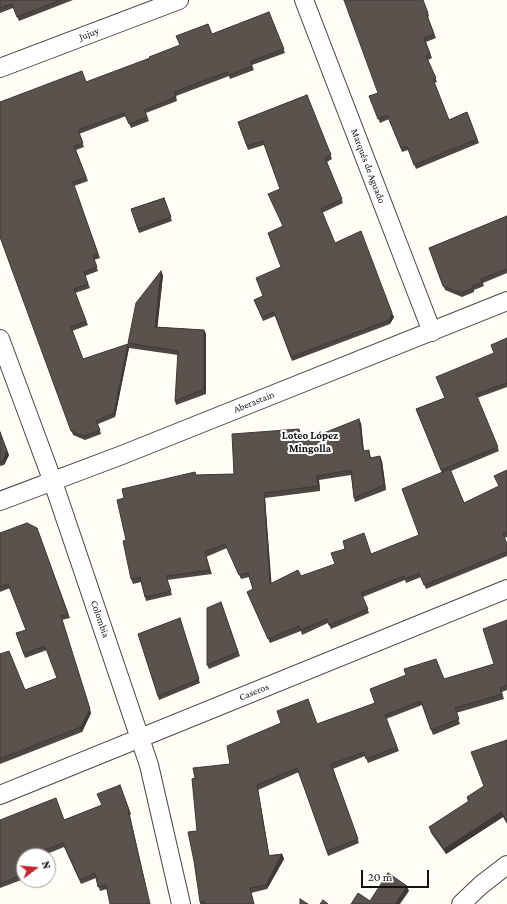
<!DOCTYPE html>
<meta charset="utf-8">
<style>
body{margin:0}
#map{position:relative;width:507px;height:904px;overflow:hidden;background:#fffdf5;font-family:"Crimson Pro",serif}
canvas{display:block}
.north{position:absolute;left:16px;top:848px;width:40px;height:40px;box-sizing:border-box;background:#fff;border:1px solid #a0a0a0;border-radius:50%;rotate:74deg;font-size:11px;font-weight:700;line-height:16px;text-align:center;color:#111}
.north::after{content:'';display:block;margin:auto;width:14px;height:18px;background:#c4262e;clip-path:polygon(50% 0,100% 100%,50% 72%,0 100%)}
.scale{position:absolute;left:361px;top:870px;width:68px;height:18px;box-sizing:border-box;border:2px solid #111;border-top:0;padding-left:5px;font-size:12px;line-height:14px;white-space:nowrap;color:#111;-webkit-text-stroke:3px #fff;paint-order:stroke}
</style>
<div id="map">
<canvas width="507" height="904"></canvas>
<div class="north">N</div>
<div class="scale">20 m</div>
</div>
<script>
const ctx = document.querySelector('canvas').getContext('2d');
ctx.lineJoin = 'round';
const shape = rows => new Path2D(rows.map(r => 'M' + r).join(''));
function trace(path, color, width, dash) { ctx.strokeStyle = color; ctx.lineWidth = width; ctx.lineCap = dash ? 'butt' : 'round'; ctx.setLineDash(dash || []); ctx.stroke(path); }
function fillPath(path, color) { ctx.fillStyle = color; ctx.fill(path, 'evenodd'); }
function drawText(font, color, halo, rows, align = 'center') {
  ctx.font = font + ' "Crimson Pro",serif'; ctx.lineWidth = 4; ctx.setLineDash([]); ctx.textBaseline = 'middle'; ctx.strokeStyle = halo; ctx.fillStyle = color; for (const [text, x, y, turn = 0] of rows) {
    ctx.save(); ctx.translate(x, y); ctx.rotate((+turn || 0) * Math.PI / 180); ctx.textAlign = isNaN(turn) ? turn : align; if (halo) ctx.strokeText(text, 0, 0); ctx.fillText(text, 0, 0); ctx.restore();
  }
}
const street = shape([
 [304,0,432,332],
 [0,68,179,0],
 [0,339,53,482,149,765,181,904],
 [0,501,122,455,507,301],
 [0,795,507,589],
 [461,904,481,885,507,865]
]);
const wall = shape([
 [0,0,73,0,19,21,13,8,0,13],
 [423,0,429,16,428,17,436,38,426,42,432,58,428,60,437,82,434,83,449,120,467,112,479,143,416,169,408,150,402,152,389,119,380,123,369,96,378,93],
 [269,12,285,53,252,65,254,70,230,79,229,76,176,96,177,101,146,113,149,121,131,128,126,116,79,134,84,147,76,150,88,181,74,186,100,258,94,260,98,271,85,276,90,288,75,293,88,325,72,331,83,359,128,344,129,348,115,417,98,424,101,434,85,440,73,435,0,237,86,82,150,58],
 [307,95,332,159,327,162,343,203,322,213,335,243,394,317,390,324,292,361,275,316,263,321,254,300,263,296,281,267,282,226,280,189,264,145,248,150,238,122],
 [164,198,172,221,139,233,131,209],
 [507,216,507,273,483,283,484,286,474,290,474,292,462,297,445,290,429,248],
 [163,275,157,327,204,330,206,334,206,394,176,405,175,401,178,355,129,348,128,343],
 [507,338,507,387,477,398,499,451,451,471,464,503,499,486,507,470,507,537,504,538,507,544,507,556,426,589,421,577,406,583,405,580,363,597,369,613,331,629,328,623,302,635,301,631,270,643,247,592,253,589,249,577,241,579,227,548,206,557,212,574,167,580,172,595,146,601,141,582,133,584,131,579,126,540,124,498,196,475,234,474,301,433,302,441,361,423,364,451,370,454,371,458,382,461,386,490,355,502,354,498,351,475,319,480,320,491,265,498,271,584,301,576,371,554,419,536,442,473,416,409,444,398,494,354],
 [0,432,9,455,4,465,0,466],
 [37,528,70,618,62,620,91,713,82,732,0,764,0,654,25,690,57,678,47,650,25,658,16,633,26,630,10,588,0,592,0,533],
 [221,602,240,656,209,669,207,665],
 [180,618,200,683,159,700,138,634],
 [507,620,507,690,502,692,504,699,456,713,460,724,433,735,422,705,386,719,399,751,368,763,365,756,333,769,359,843,328,856,299,772,258,790,269,855,282,854,284,859,267,889,251,893,254,904,200,904,200,902,197,831,195,778,230,764,317,724,444,679,494,664],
 [507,740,507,824,503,817,446,854,431,833,429,827,468,802,467,797,484,786],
 [120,785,131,814,130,815,107,889,100,891,96,878,81,884,64,847,42,856,24,856,24,863,21,864,24,870,24,879,0,888,0,820,64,820,102,805]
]);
const shadedWall = shape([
 [161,271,163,275,157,332,155,327],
 [392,313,394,317,390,324,389,320],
 [204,330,206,334,206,394,204,389],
 [128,344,129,348,115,417,114,413],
 [359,419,361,423,364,455,363,451],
 [299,429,301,433,302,446,301,442],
 [7,451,9,455,4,465,3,461],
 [380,456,382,461,386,490,384,485],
 [317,476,319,480,320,491,318,486],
 [264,493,265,498,272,589,270,584],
 [62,620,91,713,82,732,81,727],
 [257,785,258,790,270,860,269,856],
 [128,811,130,815,150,904],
 [501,812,503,817,446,854,444,849],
 [282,854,284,859,267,889,266,885],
 [407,886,409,891,400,904,395,904]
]);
const building = shape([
 [0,0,61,0,17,17,12,4,0,8,0,0],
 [344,0,423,0,428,13,426,13,434,34,424,38,430,54,426,56,436,78,433,79,449,120,467,112,477,139,414,165,407,146,401,148,387,115,378,119,369,96,378,93,344,0],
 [269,12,284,49,251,61,252,66,229,75,227,72,174,92,176,97,144,110,147,117,129,124,124,113,78,130,83,143,74,146,86,177,73,182,98,254,93,256,97,267,84,272,88,284,74,289,86,321,71,327,83,359,128,344,114,413,96,421,100,430,84,436,71,431,0,237,0,102,82,71,86,82,150,58,149,57,180,45,176,36,208,24,212,34,269,12],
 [307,95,331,155,325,158,342,199,321,209,335,243,361,231,392,313,389,320,291,357,274,312,262,317,254,300,263,296,256,278,281,267,268,233,283,226,268,194,280,189,263,141,247,146,238,122,307,95],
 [164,198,171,217,138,229,131,209,164,198],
 [507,216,507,269,481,279,482,282,472,286,473,288,461,293,443,286,429,248,507,216],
 [161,271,155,327,204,330,204,389,175,401,178,351,128,343,136,303,161,271],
 [507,338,507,383,476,394,498,447,441,470,416,409,445,398,436,377,494,353,491,345,507,338],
 [359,419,363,451,369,450,370,458,380,456,384,485,354,498,351,470,317,476,318,486,264,493,270,584,298,570,301,576,335,564,331,553,345,549,343,541,364,533,371,554,419,535,402,489,450,469,464,503,499,486,494,476,507,470,507,532,503,534,507,544,507,552,424,585,419,573,405,579,404,576,361,593,368,609,329,625,327,619,301,630,299,626,268,639,247,592,253,589,248,573,239,575,225,544,205,552,210,570,166,576,171,591,145,597,140,577,131,579,123,541,126,540,117,500,124,498,122,489,195,472,196,475,234,474,232,434,299,429,301,442,359,419],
 [0,432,7,451,3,461,0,462,0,432],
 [27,523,37,528,68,614,61,616,90,709,81,727,0,759,0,654,9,651,25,690,57,678,45,646,24,654,16,633,26,630,8,584,0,587,0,533,27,523],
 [221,602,238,652,207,665,207,608,221,602],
 [180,618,199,679,158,696,138,634,180,618],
 [507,620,507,685,500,688,502,694,455,708,459,719,431,730,421,701,385,715,397,747,366,759,364,752,331,764,358,839,327,851,297,768,257,785,269,856,282,854,266,885,250,888,254,904,205,904,204,901,200,902,194,861,188,832,197,831,192,779,195,778,193,768,230,764,227,746,281,723,277,711,308,699,317,724,375,703,370,689,406,675,404,669,436,659,444,679,494,664,483,629,507,620],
 [507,740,507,822,501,812,444,849,429,827,469,801,467,797,484,786,471,752,507,740],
 [120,785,129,810,128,811,150,904,110,904,106,885,98,887,95,873,80,880,63,843,30,856,24,856,24,858,20,860,24,870,24,874,0,884,0,820,56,798,64,820,102,805,97,794,120,785],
 [388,873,407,886,395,904,351,904,358,893,370,901,388,873],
 [300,899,308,904,300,904,300,899],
 [323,900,328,904,320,904,323,900]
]);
const streetNames = [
 ["Jujuy",89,34,-21],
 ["Marqués de Aguado",368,166,69],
 ["Aberastain",254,402,-22],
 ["Colombia",100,619,71],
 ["Caseros",254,692,-22]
];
const neighbourhoodNames = [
 ["Loteo López",310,436],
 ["Mingolla",310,449]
];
trace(street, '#444', 20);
trace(street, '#fff', 18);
fillPath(wall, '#4d4742');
fillPath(shadedWall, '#3f3936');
fillPath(building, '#5a524d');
trace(building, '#3f3936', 1);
drawText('10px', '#111', '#fff', streetNames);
drawText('bold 11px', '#111', '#fff', neighbourhoodNames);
</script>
